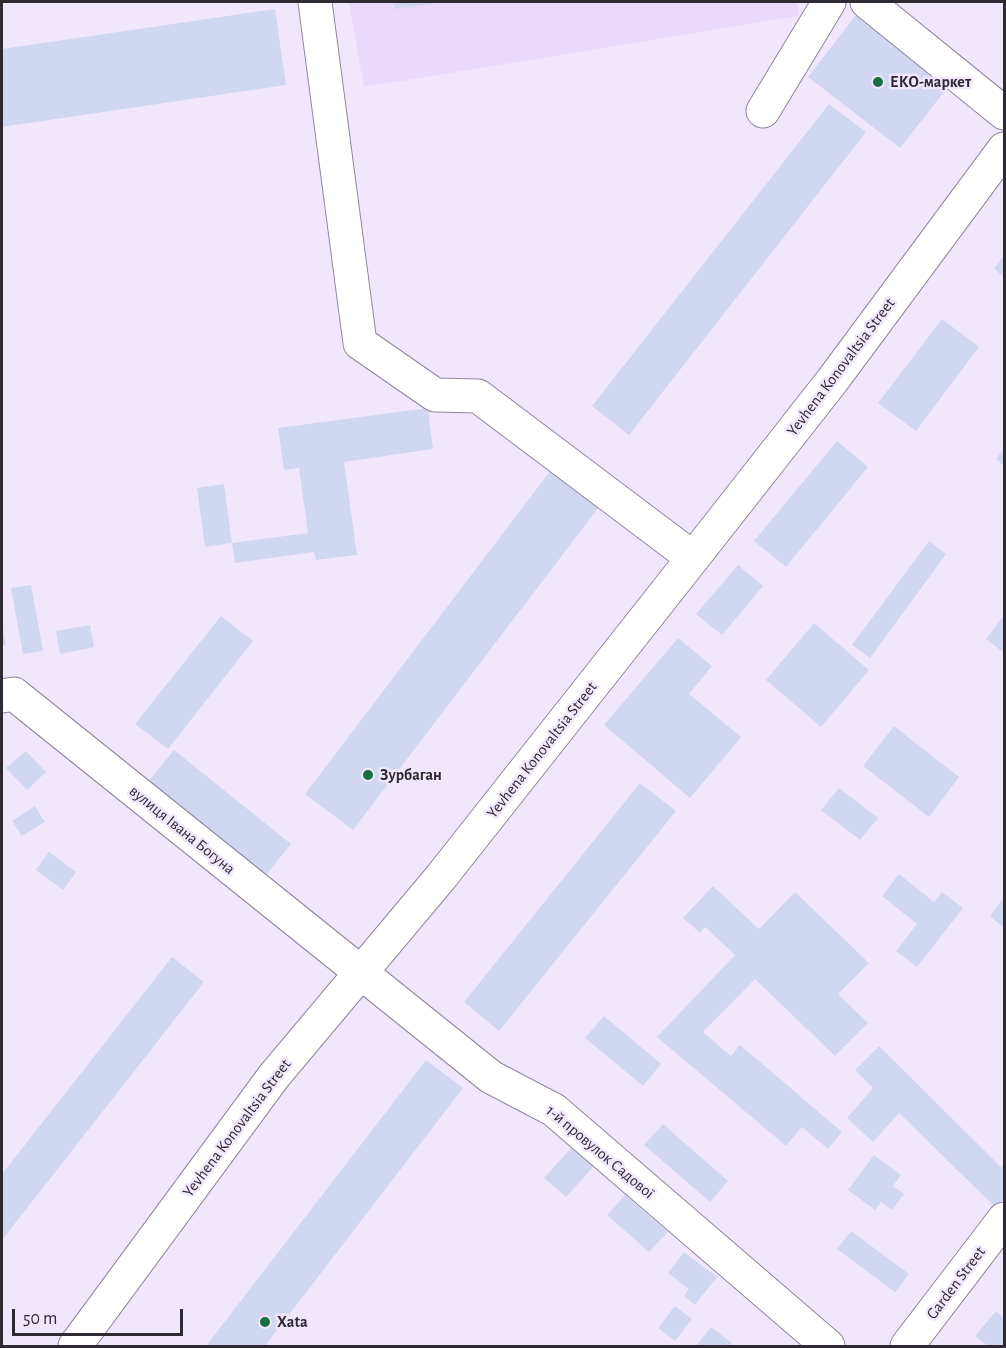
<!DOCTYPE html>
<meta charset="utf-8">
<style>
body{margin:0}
#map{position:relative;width:1006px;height:1348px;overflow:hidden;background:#f1e7fc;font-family:"Alegreya Sans",sans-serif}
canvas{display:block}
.frame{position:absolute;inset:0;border:3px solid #2e2933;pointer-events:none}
.scale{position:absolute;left:12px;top:1309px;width:171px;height:27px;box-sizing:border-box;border:3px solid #2e2933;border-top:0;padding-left:8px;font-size:18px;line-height:21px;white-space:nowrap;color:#2e2933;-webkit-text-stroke:4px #f1e7fc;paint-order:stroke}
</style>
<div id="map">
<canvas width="1006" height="1348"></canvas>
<div class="frame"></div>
<div class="scale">50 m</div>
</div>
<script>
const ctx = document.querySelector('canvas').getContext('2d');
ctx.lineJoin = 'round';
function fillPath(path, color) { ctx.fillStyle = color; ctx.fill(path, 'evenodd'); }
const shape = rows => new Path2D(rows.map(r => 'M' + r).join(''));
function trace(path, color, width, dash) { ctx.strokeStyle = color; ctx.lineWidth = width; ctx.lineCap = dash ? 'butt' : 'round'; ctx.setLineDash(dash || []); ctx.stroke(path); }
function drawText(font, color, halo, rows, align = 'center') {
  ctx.font = font + ' "Alegreya Sans",sans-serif'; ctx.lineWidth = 5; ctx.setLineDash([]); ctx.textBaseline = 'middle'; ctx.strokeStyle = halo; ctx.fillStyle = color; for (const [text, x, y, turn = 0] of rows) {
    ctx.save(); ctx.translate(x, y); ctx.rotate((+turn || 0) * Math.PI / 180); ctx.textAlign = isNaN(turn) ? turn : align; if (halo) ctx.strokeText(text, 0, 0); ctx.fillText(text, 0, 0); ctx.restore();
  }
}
const built = shape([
 [349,2,797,2,799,16,364,87]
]);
const building = shape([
 [394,2,437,2,437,3,395,9],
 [275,9,286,85,2,127,2,49],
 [856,15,948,87,900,148,808,77],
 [829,104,866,132,629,435,592,406],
 [1004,255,1004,277,994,269],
 [942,319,979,347,916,431,878,403],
 [428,408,433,449,344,462,357,555,316,560,314,552,235,563,232,543,308,533,299,468,284,470,278,428],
 [837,441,868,467,786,567,754,541],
 [1004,448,1004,466,996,459],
 [554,466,602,503,353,830,305,794],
 [224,484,232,543,205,547,197,488],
 [929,541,946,554,870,658,852,645],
 [738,565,763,586,722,635,696,614],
 [31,585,43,651,23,654,11,588],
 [1004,615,1004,653,986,639],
 [221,616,253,641,168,749,135,724],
 [2,622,6,645,2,646],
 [814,623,869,670,821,727,766,680],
 [90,625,94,647,60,654,56,631],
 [678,638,712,666,689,694,741,737,690,798,604,725],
 [894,726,959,777,929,817,863,766],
 [174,750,291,844,266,875,149,781],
 [26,751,46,772,27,790,6,768],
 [640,783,676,811,499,1031,464,1002],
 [839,788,878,818,860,840,821,810],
 [35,806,45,822,22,836,12,821],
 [49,852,76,872,63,890,36,870],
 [899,874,934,902,942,892,963,908,917,967,896,951,917,924,882,896],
 [713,886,759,929,795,892,869,963,838,994,868,1023,835,1056,755,979,703,1032,731,1056,740,1045,842,1132,828,1149,802,1127,786,1146,657,1037,735,955,705,927,700,933,683,918],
 [1004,897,1004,928,990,916],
 [172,957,204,982,2,1240,2,1174],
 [604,1016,661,1064,643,1086,585,1038],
 [879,1046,1001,1167,1004,1162,1004,1197,996,1208,899,1113,873,1142,847,1118,873,1088,855,1070],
 [426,1060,463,1088,265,1346,206,1346],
 [663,1124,728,1181,710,1202,644,1145],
 [572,1147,594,1166,566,1197,544,1178],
 [874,1155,901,1175,893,1186,904,1194,892,1210,881,1202,875,1210,848,1190],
 [625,1195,668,1232,649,1252,607,1215],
 [851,1231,909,1274,895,1292,837,1249],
 [684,1252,717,1277,695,1305,684,1296,689,1289,668,1273],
 [675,1306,692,1319,675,1341,658,1328],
 [996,1311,1004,1318,1004,1343,1002,1346,988,1346,975,1336],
 [711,1327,732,1343,729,1346,696,1346]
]);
const minor = shape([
 [315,2,360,343,435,395,478,396,693,558],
 [867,2,1004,113],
 [763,111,829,2],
 [2,696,14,694,491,1077,554,1110,828,1346],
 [75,1346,274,1076,441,877,693,558,832,381,1004,149],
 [907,1346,1004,1219]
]);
const markers = [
 [878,82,6,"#196f41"],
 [368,775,6,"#196f41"],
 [265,1322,6,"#196f41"]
];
const poiNames = [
 ["ЕКО-маркет",890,82],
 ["Зурбаган",380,775],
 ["Xata",277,1322]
];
const streetNames = [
 ["Yevhena Konovaltsia Street",841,367,-53],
 ["Yevhena Konovaltsia Street",542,750,-52],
 ["вулиця Івана Богуна",182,830,39],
 ["Yevhena Konovaltsia Street",237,1128,-53],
 ["1-й провулок Садової",600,1152,40],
 ["Garden Street",956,1283,-53]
];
fillPath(built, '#e9d9fa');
fillPath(building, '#d1d7f1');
trace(minor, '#90859d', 35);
trace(minor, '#fff', 33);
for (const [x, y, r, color] of markers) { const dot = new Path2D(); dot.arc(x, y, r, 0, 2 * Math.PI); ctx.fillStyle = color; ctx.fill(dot); trace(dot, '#f1e7fc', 2); }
drawText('bold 16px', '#2e2933', '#f1e7fc', poiNames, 'left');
drawText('16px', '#2e2933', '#f1e7fc', streetNames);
</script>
